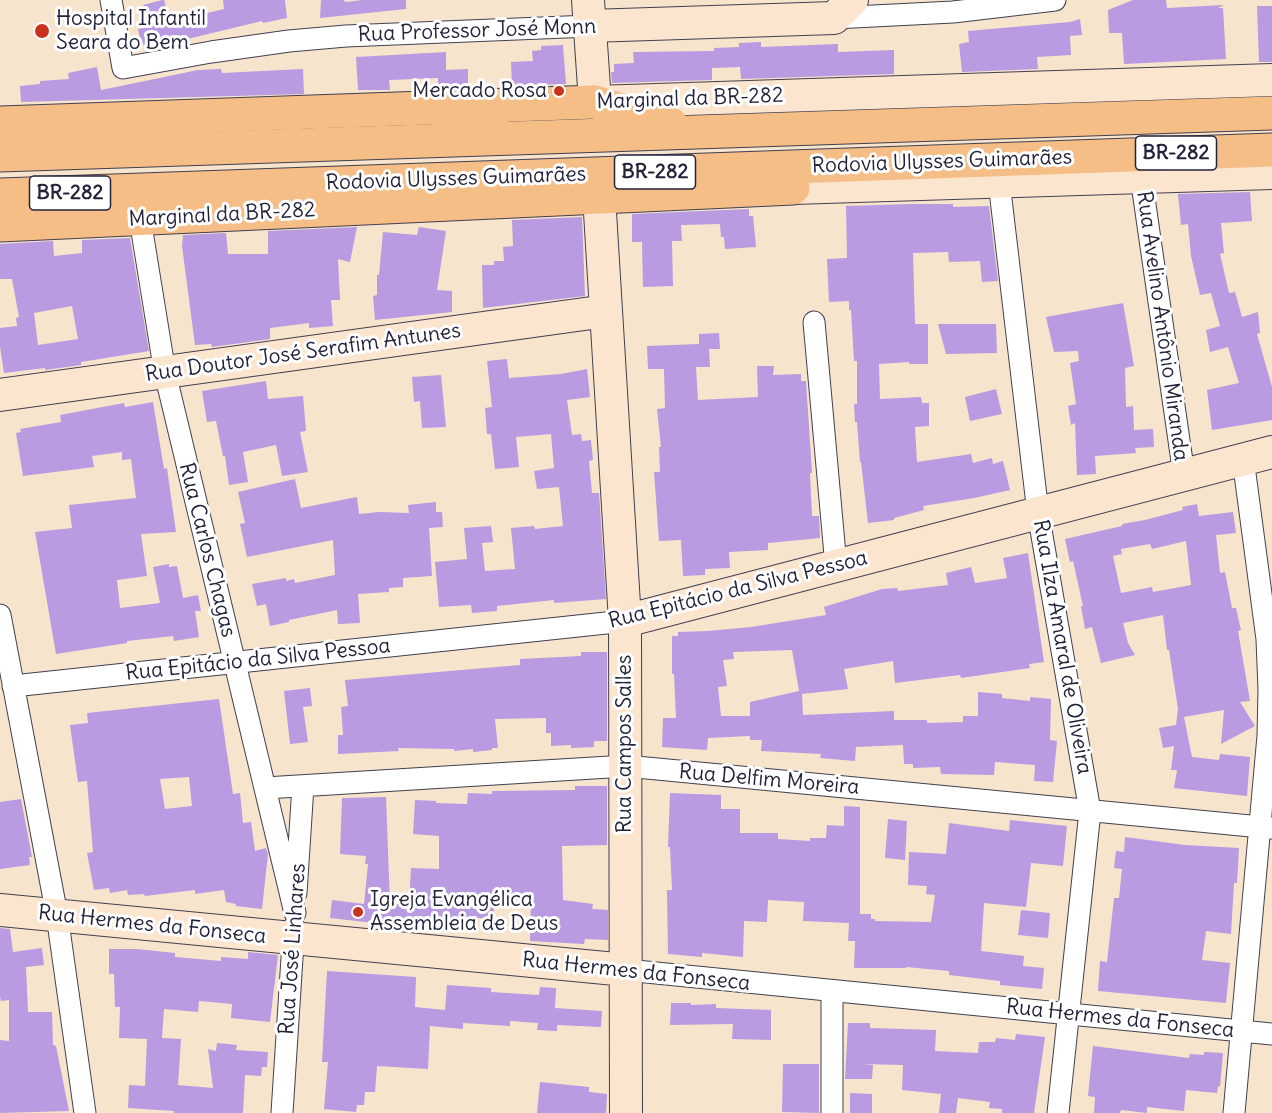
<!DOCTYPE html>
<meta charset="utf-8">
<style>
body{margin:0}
canvas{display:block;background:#f6e4cd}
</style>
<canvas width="1272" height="1113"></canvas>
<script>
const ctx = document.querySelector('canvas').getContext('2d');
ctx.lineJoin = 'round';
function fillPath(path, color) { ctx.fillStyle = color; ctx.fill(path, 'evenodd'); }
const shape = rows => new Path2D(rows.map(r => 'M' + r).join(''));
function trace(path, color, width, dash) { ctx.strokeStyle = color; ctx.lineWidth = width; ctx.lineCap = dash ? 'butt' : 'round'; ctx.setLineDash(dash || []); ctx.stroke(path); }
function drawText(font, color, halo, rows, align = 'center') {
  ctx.font = font + ' Delius,sans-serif'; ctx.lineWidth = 6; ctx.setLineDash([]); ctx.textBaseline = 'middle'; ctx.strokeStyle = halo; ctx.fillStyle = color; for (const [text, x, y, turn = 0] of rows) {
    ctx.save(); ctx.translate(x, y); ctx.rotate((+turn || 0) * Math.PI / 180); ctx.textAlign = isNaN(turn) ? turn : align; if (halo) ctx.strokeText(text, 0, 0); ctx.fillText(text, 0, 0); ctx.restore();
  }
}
const building = shape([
 [162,0,164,0,170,22,224,9,223,0,285,0,287,18,263,23,262,21,175,42,174,39,141,45,138,29,149,27,143,5],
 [321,0,344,0,345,2,363,0,406,0,406,9,320,18],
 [1133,0,1166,0,1167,8,1224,5,1218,8,1223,8,1226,59,1124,64,1122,33,1109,33,1108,10],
 [1257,6,1272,6,1272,62,1259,62],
 [1080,19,1082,35,1070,36,1071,55,1037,57,1038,69,962,72,959,44,969,42,968,31,1070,22],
 [761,42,761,47,838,44,838,52,894,50,894,74,741,79,740,67,712,68,712,80,612,83,611,72,614,72,614,64,634,63,633,52,714,51,714,48,739,47,739,43],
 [563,45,566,84,512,86,511,62,533,61,532,51,541,50,541,46],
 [446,52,446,70,468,69,468,88,438,89,438,78,389,80,390,90,358,90,356,57],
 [97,67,101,90,198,70,221,69,222,73,303,69,304,94,21,102,20,86,40,84,40,81,69,79,68,73],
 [1250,192,1252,221,1221,223,1224,253,1220,254,1229,293,1235,292,1242,317,1258,312,1260,333,1257,334,1272,387,1272,420,1212,430,1207,390,1239,383,1228,347,1210,352,1206,330,1220,326,1211,293,1200,295,1191,256,1188,224,1181,225,1178,194],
 [912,204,953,204,953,207,989,206,998,281,982,282,980,261,949,262,948,252,913,253,915,324,928,324,928,364,909,364,909,362,879,364,880,399,921,397,922,403,929,403,929,426,915,427,917,462,971,454,973,463,992,458,993,464,1003,461,1010,490,974,498,923,506,924,510,894,518,894,520,868,523,861,462,860,462,857,422,855,422,854,404,857,404,857,361,854,361,851,310,849,310,849,301,829,302,827,259,847,258,846,206],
 [749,209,749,216,753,216,756,247,725,249,724,237,721,237,720,224,681,225,682,241,672,241,673,286,643,287,642,242,632,242,632,214],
 [582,217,585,296,483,308,482,265,494,265,494,261,504,261,503,247,513,246,512,220],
 [357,227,350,262,338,259,340,300,331,300,333,326,309,328,309,323,270,328,270,339,212,347,211,344,195,345,182,246,183,235,226,233,228,254,268,254,268,231],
 [419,227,446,231,437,290,452,291,452,312,375,320,373,296,377,295,377,275,379,275,383,232,417,235],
 [130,238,149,351,81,362,81,365,45,370,45,368,4,373,0,347,0,328,17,326,16,318,19,317,12,279,0,279,0,244,53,241,54,256,82,253,82,240],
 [72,306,78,339,38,345,34,313],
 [1123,303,1134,366,1125,368,1126,407,1133,406,1134,430,1153,429,1154,447,1135,448,1136,453,1095,456,1096,474,1077,475,1075,423,1071,425,1068,406,1076,404,1070,363,1079,361,1078,351,1054,352,1046,317],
 [938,324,996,324,997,353,946,354],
 [719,333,720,349,709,349,710,367,696,367,698,400,758,397,757,366,774,366,773,375,801,374,801,381,806,381,812,473,810,473,812,516,819,516,820,538,768,543,768,550,729,552,730,568,705,569,705,575,683,576,681,540,659,541,654,472,660,472,659,447,661,447,657,409,665,408,664,369,648,369,647,346,699,344,699,334],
 [507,359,509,378,561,374,587,369,590,397,567,400,572,435,581,434,582,441,591,440,593,460,589,461,592,493,599,493,606,599,554,603,554,600,497,606,497,611,472,613,471,605,439,607,435,562,467,559,464,528,491,526,493,542,482,543,485,571,515,569,511,528,534,526,535,529,563,526,559,487,537,489,534,471,554,468,551,434,516,437,519,467,495,469,491,434,487,434,485,408,492,407,487,361],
 [441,375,446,427,422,428,420,401,414,402,412,377],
 [266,381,268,399,303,396,306,431,300,432,308,472,282,476,276,445,243,452,248,482,229,485,225,456,223,456,216,421,207,422,202,391],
 [996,389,1002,414,970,421,965,397],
 [153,402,164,469,167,468,176,532,141,534,147,576,117,580,120,608,160,603,153,567,169,564,169,567,177,566,183,598,198,595,201,611,195,611,199,637,174,641,173,636,127,641,127,643,56,654,35,532,72,528,69,505,136,498,131,459,122,460,122,452,92,456,94,467,23,476,16,433,21,432,20,429,61,422,60,415,124,403,125,407],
 [295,479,301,508,357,497,359,514,379,512,409,513,408,505,436,502,436,512,442,512,443,527,429,528,432,576,403,578,403,587,389,588,389,592,358,594,360,623,338,624,337,610,289,620,289,622,270,626,266,604,257,606,252,584,286,578,286,581,294,579,295,583,335,575,333,540,247,557,240,524,245,523,238,492],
 [1197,504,1199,516,1233,512,1236,533,1216,535,1220,573,1225,572,1232,608,1236,608,1241,630,1238,631,1250,701,1240,702,1255,726,1221,744,1224,710,1184,717,1192,757,1219,760,1220,754,1250,757,1247,796,1174,788,1177,770,1171,770,1174,746,1163,748,1159,728,1176,725,1178,709,1169,650,1167,650,1163,615,1123,623,1128,643,1135,655,1101,663,1092,627,1085,629,1081,606,1083,606,1073,561,1070,562,1065,539,1122,526,1122,524,1145,520,1183,510,1182,507],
 [1186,541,1191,585,1153,592,1152,587,1121,593,1113,556,1122,554,1121,549,1150,544,1152,549],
 [1028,553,1044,662,1029,664,1030,668,961,678,960,675,895,683,893,661,844,669,848,689,802,694,803,715,894,711,894,720,927,720,927,723,963,722,963,716,978,716,978,692,1002,694,1002,698,1030,701,1030,697,1051,699,1050,740,1057,741,1053,782,1034,781,1035,765,995,762,994,775,941,774,940,767,913,768,913,764,904,764,903,745,856,747,855,761,820,758,821,754,761,751,762,740,750,740,750,736,708,738,707,750,662,747,663,718,676,718,674,674,672,674,672,636,678,636,678,632,708,631,751,627,826,615,824,607,882,589,897,588,898,591,948,585,946,573,971,567,975,583,1007,578,1003,558],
 [792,650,799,691,750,702,750,716,721,716,718,687,727,686,723,660,734,659,733,652],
 [581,652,607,652,607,741,594,741,594,747,571,748,571,745,551,746,551,733,546,733,546,718,495,719,498,748,492,748,492,750,473,752,473,749,454,751,454,749,398,748,399,751,338,754,338,735,343,735,341,707,348,706,345,680,520,665,520,659,581,656],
 [310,688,312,706,303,707,308,742,290,744,284,691],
 [219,699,233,794,240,793,243,823,251,822,255,851,266,848,268,854,262,909,236,906,236,904,226,902,224,890,195,894,195,890,145,896,144,894,128,895,127,890,110,893,109,888,94,890,87,853,93,852,87,781,78,782,70,725,88,723,87,713],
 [189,777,192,806,165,809,160,779],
 [575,786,607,786,607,845,562,846,563,900,593,904,592,909,608,910,608,940,585,939,584,944,530,941,531,900,495,900,493,919,462,917,462,930,431,928,431,921,384,919,383,924,330,918,332,900,364,904,368,864,365,864,366,856,340,854,342,798,386,797,390,904,409,904,411,868,439,869,439,836,413,834,415,800,436,801,436,803,467,804,468,793,492,794,492,791,575,790],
 [670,793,721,795,721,809,740,809,740,833,778,833,778,839,810,841,810,838,826,838,827,825,844,826,844,806,860,807,860,914,871,914,871,919,875,919,875,921,931,922,935,895,926,894,927,886,908,885,909,852,946,854,949,823,1009,831,1010,820,1067,826,1063,866,1031,863,1026,907,984,903,981,951,1024,956,1023,966,1044,968,1042,989,1000,985,1000,981,949,975,949,971,906,967,906,968,854,968,855,941,848,941,849,923,803,921,804,902,768,900,767,922,744,921,743,957,702,953,702,957,668,954,667,890,672,890,670,847,668,847],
 [21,799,32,857,29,857,30,865,0,869,0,802],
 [888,819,907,821,905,860,885,858],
 [1125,837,1185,845,1239,848,1237,883,1234,883,1231,934,1206,931,1202,960,1230,963,1226,1003,1098,991,1100,961,1107,962,1114,898,1119,898,1122,869,1114,868,1116,851,1124,852],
 [1021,910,1050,913,1048,938,1018,935],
 [0,928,10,929,13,952,42,948,44,965,26,967,28,1012,52,1012,53,1045,56,1046,69,1111,0,1113,0,1040,9,1041,9,1000,1,1001,0,997],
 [109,949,137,949,175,953,175,957,221,961,221,957,248,959,248,952,278,955,270,1022,231,1018,232,1004,199,1001,198,1012,164,1009,162,1038,181,1039,178,1085,213,1088,208,1049,216,1051,217,1043,237,1045,236,1050,268,1052,267,1067,262,1067,261,1076,245,1075,243,1113,174,1113,174,1111,128,1108,129,1085,145,1086,147,1039,119,1038,120,1007,115,1007,114,974,109,974],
 [327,971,416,977,415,1007,445,1010,447,985,491,988,491,992,539,995,540,987,556,988,555,1008,602,1011,601,1027,557,1025,557,1031,537,1030,538,1023,510,1021,510,1026,463,1023,463,1029,430,1026,428,1069,377,1066,375,1092,365,1092,364,1105,357,1105,356,1112,324,1109,328,1062,322,1062],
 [671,1003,691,1003,691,1005,716,1004,716,1008,771,1010,771,1040,732,1039,733,1024,670,1025],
 [848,1023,870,1023,870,1028,936,1030,935,1051,978,1053,979,1042,995,1042,996,1038,1015,1040,1016,1034,1045,1037,1034,1113,1002,1113,1002,1109,989,1108,990,1102,958,1098,956,1113,939,1113,941,1094,902,1090,903,1065,863,1064,873,1065,872,1079,845,1079],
 [1093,1046,1189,1058,1190,1054,1204,1055,1204,1052,1223,1053,1220,1087,1218,1086,1217,1093,1186,1090,1184,1111,1147,1107,1147,1113,1121,1110,1120,1113,1094,1113,1095,1097,1088,1096],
 [783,1064,819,1064,819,1113,782,1112],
 [540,1082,589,1087,589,1092,607,1094,606,1113,537,1113],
 [850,1093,872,1094,872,1113,850,1113]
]);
const street = shape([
 [111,0,123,68,211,52,289,41,346,36,590,26],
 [834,18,953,12,1055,0],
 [1141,177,1184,475],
 [999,182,1038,513,1090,811,1058,1113],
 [140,219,165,373,295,913],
 [814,322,836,566],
 [0,615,57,915,85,1113],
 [13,686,625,621],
 [265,788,626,766,1272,828],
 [296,893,303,786],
 [626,970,1272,1034],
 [282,1113,294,927],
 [832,1113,832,991],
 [1234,1113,1268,736,1269,690,1267,639,1243,459]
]);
const secondary = shape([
 [588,0,595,102,1272,80],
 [590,26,834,18,852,0],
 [793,188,1272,173],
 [599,196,625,621,626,1113],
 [0,395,606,311],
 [625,621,1272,452],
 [0,910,626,970]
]);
const primary = shape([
 [0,123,595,102],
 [0,225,793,188]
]);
const highway = shape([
 [595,102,671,124],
 [442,137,461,125,505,105],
 [0,155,1272,113],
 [0,195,1272,150]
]);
const markers = [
 [42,31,8,"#c8321e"],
 [559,91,6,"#c8321e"],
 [358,912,6,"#c8321e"]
];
const shields = [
 [1176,153,81],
 [655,172,81],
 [70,193,81]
];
const shieldNames = [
 ["BR-282",1176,153],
 ["BR-282",655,172],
 ["BR-282",70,193]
];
const poiNames = [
 ["Hospital Infantil",56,19],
 ["Seara do Bem",56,43],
 ["Mercado Rosa",547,91,"right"],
 ["Igreja Evangélica",370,900],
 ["Assembleia de Deus",370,924]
];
const streetNames = [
 ["Rua Professor José Monn",477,31,-2],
 ["Marginal da BR-282",690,99,-2],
 ["Rodovia Ulysses Guimarães",942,162,-2],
 ["Rodovia Ulysses Guimarães",456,179,-2],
 ["Marginal da BR-282",222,215,-3],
 ["Rua Avelino Antônio Miranda",1162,326,82],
 ["Rua Doutor José Serafim Antunes",303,353,-8],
 ["Rua Carlos Chagas",207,550,76],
 ["Rua Epitácio da Silva Pessoa",738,590,-14],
 ["Rua Ilza Amaral de Oliveira",1062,647,80],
 ["Rua Epitácio da Silva Pessoa",258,660,-6],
 ["Rua Campos Salles",625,744,-90],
 ["Rua Delfim Moreira",769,780,5],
 ["Rua Hermes da Fonseca",152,925,6],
 ["Rua José Linhares",293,949,-86],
 ["Rua Hermes da Fonseca",636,972,6],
 ["Rua Hermes da Fonseca",1120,1019,6]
];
fillPath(building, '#b89be1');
trace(street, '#423f51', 23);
trace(secondary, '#423f51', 34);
trace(primary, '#423f51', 35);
trace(highway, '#423f51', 35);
trace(street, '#fff', 21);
trace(secondary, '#fbe5cf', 32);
trace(primary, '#f6be87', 33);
trace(highway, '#f6be87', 33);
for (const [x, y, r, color] of markers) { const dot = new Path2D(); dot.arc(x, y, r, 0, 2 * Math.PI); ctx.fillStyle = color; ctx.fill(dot); trace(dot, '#fff', 2); }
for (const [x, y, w] of shields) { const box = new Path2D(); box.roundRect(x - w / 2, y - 17, w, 34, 4.5); ctx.fillStyle = '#fff'; ctx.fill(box); trace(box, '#22223b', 1.5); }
drawText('bold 20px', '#22223b', null, shieldNames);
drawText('21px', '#22223b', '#fff', poiNames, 'left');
drawText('21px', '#22223b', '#fff', streetNames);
</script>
